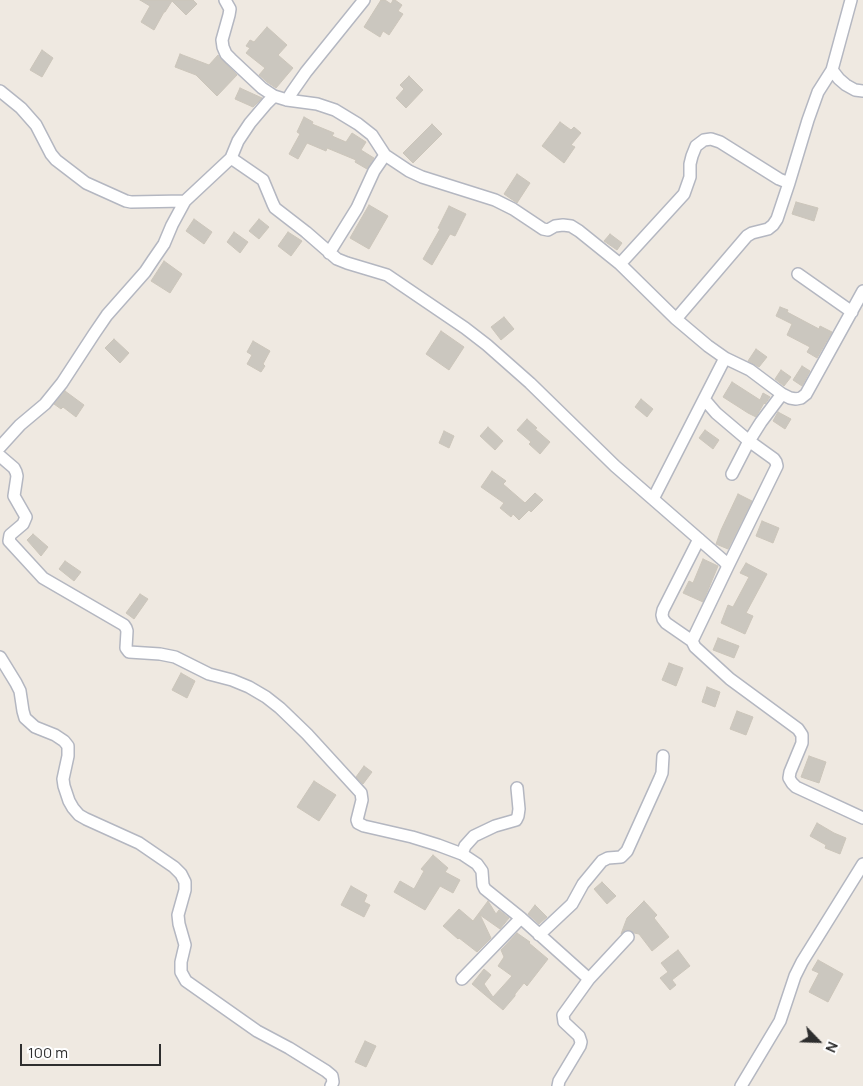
<!DOCTYPE html>
<style>
body{margin:0}
#map{position:relative;width:863px;height:1086px;overflow:hidden;background:#efe9e1;font-family:Manrope,sans-serif}
canvas{display:block}
.north{position:absolute;left:793px;top:1016px;width:50px;height:50px;-webkit-text-stroke:4px #fff;paint-order:stroke;rotate:114deg;font-size:14px;font-weight:700;line-height:20px;text-align:center;color:#2e2e2e}
.north::after{content:'';display:block;margin:auto;width:18px;height:22px;background:#2e2e2e;clip-path:polygon(50% 0,100% 100%,50% 72%,0 100%)}
.scale{position:absolute;left:20px;top:1044px;width:141px;height:22px;box-sizing:border-box;border:2px solid #2e2e2e;border-top:0;padding-left:6px;font-size:15px;line-height:18px;white-space:nowrap;color:#2e2e2e;-webkit-text-stroke:4px #fff;paint-order:stroke}
</style>
<div id="map">
<canvas width="863" height="1086"></canvas>
<div class="north">N</div>
<div class="scale">100 m</div>
</div>
<script>
const ctx = document.querySelector('canvas').getContext('2d');
ctx.lineJoin = 'round';
function fillPath(path, color) { ctx.fillStyle = color; ctx.fill(path, 'evenodd'); }
const shape = rows => new Path2D(rows.map(r => 'M' + r).join(''));
function trace(path, color, width, dash) { ctx.strokeStyle = color; ctx.lineWidth = width; ctx.lineCap = dash ? 'butt' : 'round'; ctx.setLineDash(dash || []); ctx.stroke(path); }
const building = shape([
 [140,0,193,0,197,4,186,15,172,1,165,12,164,12,154,30,141,22,150,6,140,0],
 [381,0,385,0,391,4,393,0,395,0,402,5,398,11,403,14,389,35,383,31,380,37,364,27,381,0],
 [267,27,287,45,278,55,293,68,276,88,267,82,259,75,265,68,246,53,250,48,246,46,250,40,254,42,267,27],
 [42,50,53,58,42,77,30,70,42,50],
 [180,54,209,65,218,55,221,59,237,75,217,96,196,75,175,67,180,54],
 [409,76,423,90,406,108,396,98,404,89,400,85,409,76],
 [240,88,262,98,253,107,235,99,240,88],
 [304,117,313,122,312,124,334,133,332,136,346,142,352,133,366,142,361,150,374,158,367,169,355,162,356,160,327,148,326,151,307,143,298,159,289,154,300,134,297,132,304,117],
 [560,122,571,130,574,127,581,133,571,145,575,147,564,163,542,146,560,122],
 [432,124,442,134,413,163,403,153,432,124],
 [517,174,530,183,517,203,504,194,517,174],
 [796,202,818,208,814,221,792,214,796,202],
 [369,205,388,216,369,249,350,238,369,205],
 [449,206,466,214,455,236,450,234,432,265,423,259,440,229,438,228,449,206],
 [194,219,212,232,204,244,186,231,194,219],
 [259,219,269,227,259,239,249,231,259,219],
 [234,232,248,242,240,253,227,242,234,232],
 [288,232,302,241,291,256,278,246,288,232],
 [610,234,622,243,617,250,604,241,610,234],
 [164,261,182,274,170,293,151,281,164,261],
 [780,307,788,310,787,312,819,329,820,326,832,332,817,358,807,352,810,347,787,335,792,324,776,316,780,307],
 [504,317,514,329,501,340,491,327,504,317],
 [441,331,464,347,449,370,426,354,441,331],
 [114,339,129,353,120,363,105,348,114,339],
 [253,341,270,351,263,364,265,366,261,372,247,364,252,355,247,352,253,341],
 [756,349,767,357,759,367,748,361,756,349],
 [802,366,810,371,802,386,793,380,802,366],
 [781,370,791,377,784,386,775,379,781,370],
 [732,382,760,400,763,393,770,397,765,404,764,403,756,417,748,413,723,397,732,382],
 [65,391,84,405,76,417,63,407,61,409,54,404,65,391],
 [641,399,653,409,647,417,635,407,641,399],
 [778,412,791,419,785,429,773,421,778,412],
 [527,419,537,428,535,429,550,442,540,454,529,444,531,442,517,430,527,419],
 [488,427,503,441,495,450,480,436,488,427],
 [705,430,719,440,713,449,699,438,705,430],
 [444,431,454,436,449,448,439,443,444,431],
 [492,471,506,481,503,484,525,503,535,493,543,500,531,512,529,510,519,520,513,514,511,517,500,508,504,503,481,487,492,471],
 [738,494,752,501,728,549,716,544,721,530,738,494],
 [762,521,779,528,773,543,756,536,762,521],
 [33,534,48,547,41,556,27,540,33,534],
 [703,559,718,566,703,602,683,593,689,581,693,583,703,559],
 [65,561,81,572,74,581,59,569,65,561],
 [746,563,767,574,746,613,753,616,745,634,721,623,728,605,733,607,749,577,740,573,746,563],
 [140,594,148,599,134,619,126,613,140,594],
 [718,638,739,646,734,658,713,650,718,638],
 [669,663,683,668,676,686,662,680,669,663],
 [181,673,195,681,187,698,172,690,181,673],
 [707,687,720,692,715,707,702,702,707,687],
 [737,711,753,717,746,735,730,729,737,711],
 [809,756,826,762,819,783,801,777,809,756],
 [364,766,372,772,363,784,356,777,364,766],
 [314,781,336,795,319,821,297,807,314,781],
 [817,823,834,833,846,838,840,854,825,848,826,845,810,836,817,823],
 [433,855,448,868,445,872,460,880,453,893,440,886,425,910,394,892,400,881,414,889,424,871,421,869,433,855],
 [602,882,616,896,607,904,594,889,602,882],
 [351,886,367,895,364,902,370,905,364,917,341,905,351,886],
 [488,901,496,914,499,910,509,918,500,929,480,915,491,938,477,952,459,938,458,939,443,926,459,909,473,921,488,901],
 [644,901,657,915,654,918,669,937,652,951,639,934,634,933,629,930,625,930,621,934,627,918,644,901],
 [535,905,547,917,539,924,528,914,535,905],
 [517,933,530,942,529,943,548,959,527,986,524,983,515,994,515,996,503,1010,472,984,484,969,491,975,484,984,493,997,512,976,498,966,504,957,501,950,517,933],
 [678,950,690,966,672,980,676,985,670,990,660,978,668,972,661,963,678,950],
 [818,960,843,974,828,1002,809,992,819,973,812,970,818,960],
 [365,1041,376,1046,366,1067,355,1062,365,1041]
]);
const minor = shape([
 [225,0,230,9,229,15,222,40,223,47,226,54,231,59,262,88,274,96,287,100,317,104,335,110,358,124,372,135,385,155,409,171,422,177,495,200,513,209,543,229,548,230,555,226,563,225,571,226,579,231,620,264,676,319,708,346,725,358,750,370,782,394,790,398,796,399,801,398,806,394,863,291],
 [851,0,832,70,839,79,846,85,855,90,863,91],
 [0,91,21,108,36,125,51,154,56,160,86,183,126,201,131,202,185,201],
 [287,100,292,92,306,72,364,0],
 [231,158,263,180,273,204,275,208,306,232,337,259,347,263,387,275,465,328,487,345,530,383,615,466,724,561,728,566,692,641,695,647,730,679,798,729,802,735,802,743,790,772,789,778,792,783,796,787,863,818],
 [329,253,357,208,374,171,385,155],
 [620,264,684,194,690,177,690,164,692,156,696,146,704,140,711,139,720,142,779,179,789,183,808,120,818,92,832,70],
 [798,274,852,312],
 [676,319,747,236,752,233,768,229,773,225,777,219,789,183],
 [704,399,716,413,749,441,774,459,776,462,777,466,728,566],
 [0,447,20,425,45,404,62,383,94,334,107,315,145,272,153,260,164,244,172,225,185,201,231,158,238,141,250,123,267,103,274,96],
 [0,456,14,468,16,472,17,476,14,496,26,517,23,524,10,535,9,541,43,578,124,625,126,628,127,631,126,648,129,652,160,654,175,657,209,674,232,680,249,687,266,697,280,708,307,734,361,793,362,800,357,820,358,823,364,826,412,837,438,845,462,854,477,864,482,871,483,885,485,889,521,918,589,979,563,1015,564,1022,579,1036,581,1042,580,1046,559,1081,558,1086],
 [732,474,749,441,761,422,782,394],
 [653,499,725,358],
 [692,641,666,623,663,619,662,615,663,610,699,539],
 [0,657,16,683,20,691,23,711,25,718,35,727,55,735,64,741,68,746,68,756,63,779,64,786,69,801,73,808,79,815,86,819,139,843,174,867,181,874,185,882,185,890,178,915,179,924,185,945,181,962,181,972,186,981,257,1031,289,1048,326,1071,332,1076,333,1082,331,1086],
 [462,854,465,846,474,836,495,826,516,820,518,816,519,809,517,788],
 [539,935,572,904,583,884,602,861,608,858,621,857,627,851,660,778,662,773,663,756],
 [462,979,521,918],
 [589,979,628,937],
 [741,1086,780,1021,795,976,802,962,863,864]
]);
fillPath(building, '#cbc7bf');
trace(building, '#cbc5ba', 1);
trace(minor, '#b4b7c1', 14);
trace(minor, '#fff', 11);
</script>
